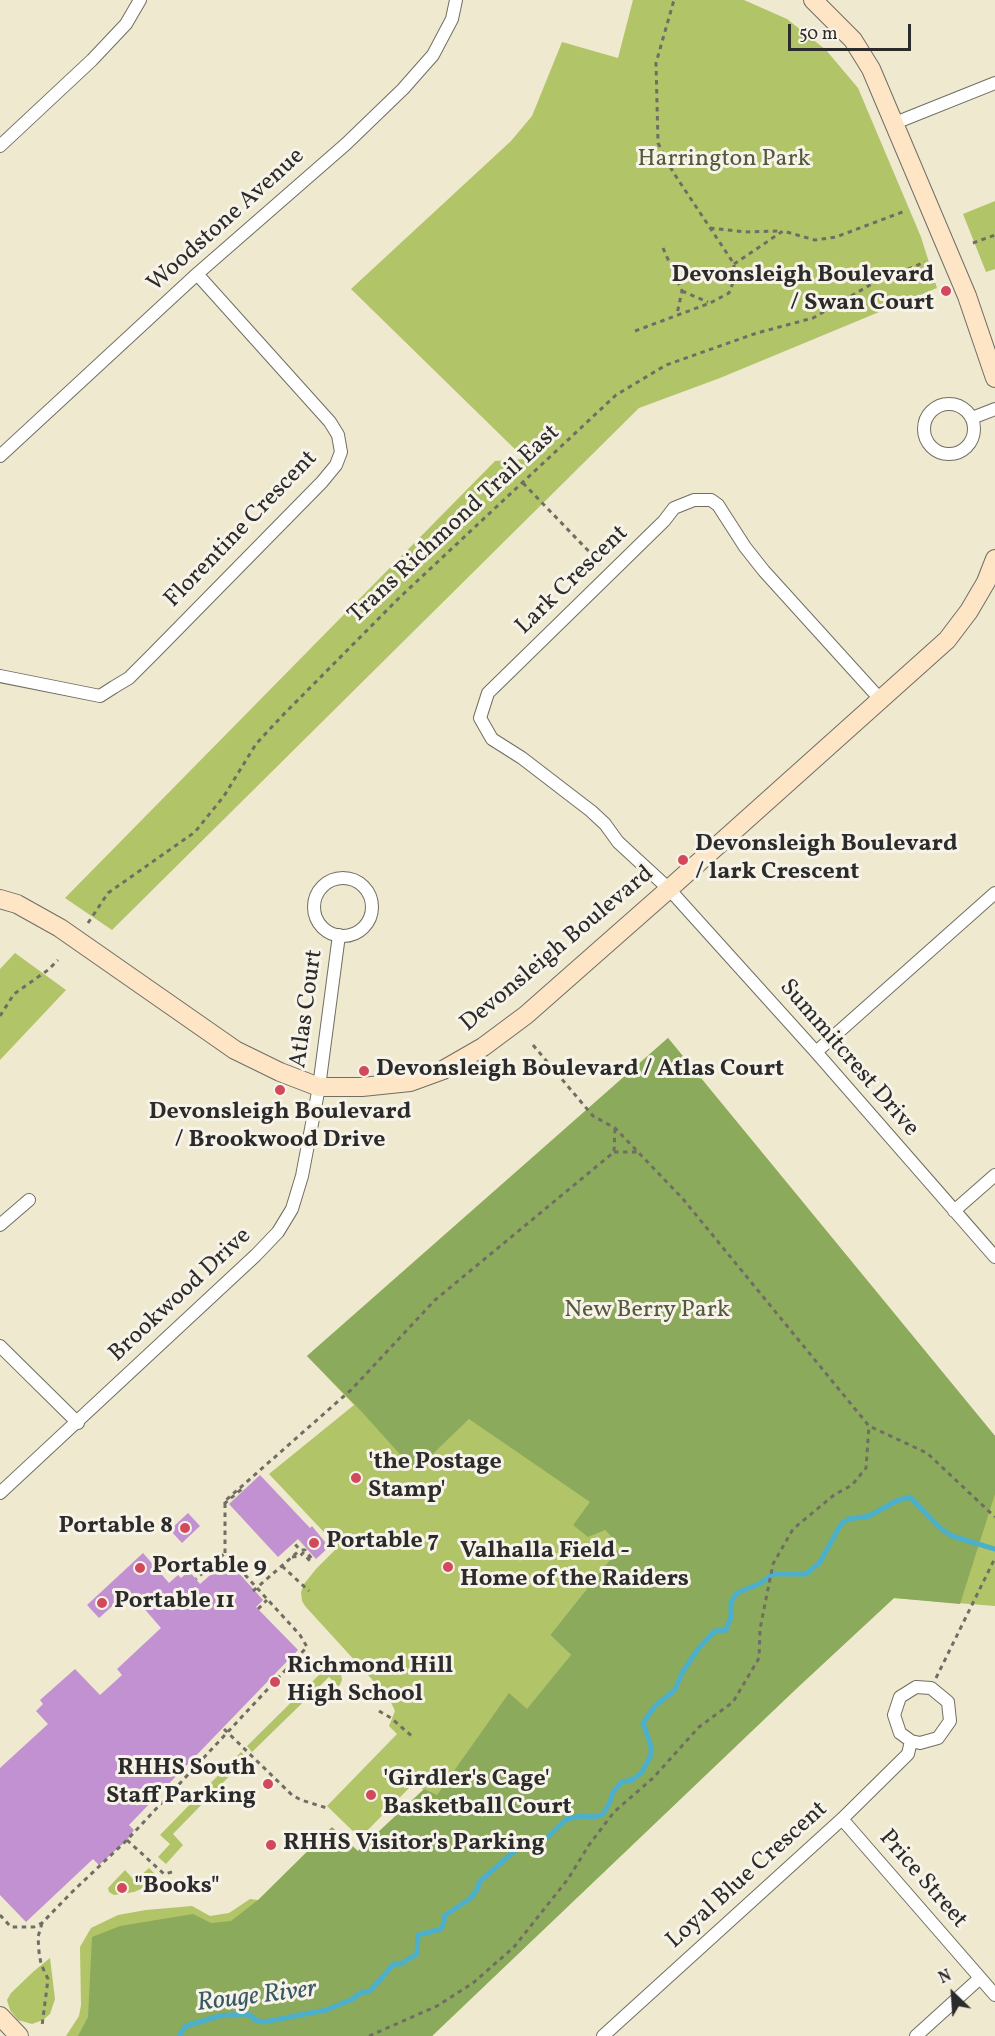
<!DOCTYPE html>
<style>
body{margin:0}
#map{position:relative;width:995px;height:2036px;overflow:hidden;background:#efe9cf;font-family:Vollkorn,serif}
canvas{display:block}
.north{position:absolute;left:923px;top:1964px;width:60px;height:60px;-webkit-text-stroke:4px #f7f3e8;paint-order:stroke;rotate:335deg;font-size:16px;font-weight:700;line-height:24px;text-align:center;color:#2b2b2b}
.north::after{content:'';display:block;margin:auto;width:21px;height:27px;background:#2b2b2b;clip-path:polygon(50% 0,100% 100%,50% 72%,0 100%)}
.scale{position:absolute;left:788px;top:24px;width:123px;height:27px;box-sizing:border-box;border:3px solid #2b2b2b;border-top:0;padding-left:8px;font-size:18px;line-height:21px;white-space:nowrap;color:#2b2b2b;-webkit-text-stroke:4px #f7f3e8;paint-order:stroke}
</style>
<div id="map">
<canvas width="995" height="2036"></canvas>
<div class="north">N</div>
<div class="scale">50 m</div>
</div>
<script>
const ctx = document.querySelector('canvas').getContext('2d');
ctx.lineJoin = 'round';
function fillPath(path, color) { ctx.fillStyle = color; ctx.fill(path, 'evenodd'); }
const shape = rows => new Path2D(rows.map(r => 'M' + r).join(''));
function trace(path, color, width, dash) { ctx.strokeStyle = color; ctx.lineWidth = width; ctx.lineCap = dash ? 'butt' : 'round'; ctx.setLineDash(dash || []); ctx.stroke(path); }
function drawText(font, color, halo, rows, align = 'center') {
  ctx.font = font + ' Vollkorn,serif'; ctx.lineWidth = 6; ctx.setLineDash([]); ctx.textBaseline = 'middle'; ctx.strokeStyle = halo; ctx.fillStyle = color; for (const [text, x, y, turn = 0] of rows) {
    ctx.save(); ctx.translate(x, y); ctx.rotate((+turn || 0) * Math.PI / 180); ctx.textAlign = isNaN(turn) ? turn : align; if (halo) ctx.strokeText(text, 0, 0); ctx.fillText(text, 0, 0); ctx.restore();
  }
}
const green = shape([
 [633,0,744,0,787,19,826,50,858,88,921,237,937,288,720,378,639,408,112,930,65,898,495,461,525,459,351,289,511,141,532,116,562,42,618,58],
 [995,201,995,269,986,272,963,214],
 [15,953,66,990,0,1060,0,969],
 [668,1038,995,1436,995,1606,894,1598,796,1689,432,2036,66,2036,79,2016,81,2005,80,1947,91,1928,118,1915,146,1910,192,1906,210,1916,229,1913,250,1899,258,1900,357,1852,424,1790,414,1783,360,1838,327,1806,397,1734,389,1726,395,1711,389,1698,305,1606,302,1601,301,1592,304,1584,316,1569,338,1547,269,1474,354,1405,307,1356],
 [591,1503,657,1549,571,1655,550,1635,620,1547,605,1530,573,1525],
 [326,1668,334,1669,341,1674,342,1680,339,1687,329,1677,252,1752,247,1746],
 [241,1752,247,1758,173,1834,183,1845,166,1864,158,1857,170,1844,160,1835],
 [149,1868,155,1874,141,1889,134,1892,114,1895,109,1892,108,1888,125,1870,135,1881],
 [50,1958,55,1999,50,2014,43,2020,32,2024,18,2020,10,2010,7,2000,11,1993,34,1971]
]);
const forest = shape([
 [668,1038,995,1436,995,1494,960,1604,894,1598,796,1689,432,2036,78,2036,88,2017,92,1937,120,1926,193,1914,211,1923,231,1921,258,1900,332,1827,358,1851,424,1789,437,1795,509,1693,527,1709,571,1655,550,1635,620,1547,605,1530,588,1537,573,1525,590,1502,469,1419,415,1471,361,1411,307,1356]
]);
const stream = shape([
 [179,2036,186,2026,219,2016,242,2014,250,2015,255,2020,264,2022,326,2010,353,1999,360,1993,370,1991,394,1964,401,1964,417,1954,418,1935,441,1929,444,1923,444,1916,471,1898,478,1888,479,1882,517,1849,542,1842,567,1819,581,1816,593,1817,602,1815,609,1804,613,1792,622,1782,632,1780,642,1772,651,1755,651,1746,643,1723,655,1706,675,1690,682,1673,698,1649,715,1631,726,1630,731,1617,731,1602,737,1593,761,1583,773,1574,806,1574,820,1562,841,1524,849,1519,869,1516,896,1501,910,1497,940,1528,952,1536,995,1549]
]);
const building = shape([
 [260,1475,310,1528,312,1526,329,1547,316,1559,298,1539,278,1557,229,1504],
 [188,1513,200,1526,182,1543,170,1530],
 [143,1553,169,1583,178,1575,181,1578,189,1571,200,1584,227,1560,263,1600,256,1607,298,1650,129,1825,134,1830,127,1840,99,1865,93,1859,26,1922,0,1895,0,1768,48,1724,36,1711,43,1704,40,1700,75,1669,100,1695,122,1675,117,1669,161,1628,129,1591,99,1618,87,1605]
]);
const path = shape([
 [710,228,745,232,781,231],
 [973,243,995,235],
 [663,248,682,291,677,314],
 [734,264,783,231,815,240,836,237,905,211],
 [682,291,708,302],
 [635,331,710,303,729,293,734,280,734,264,673,172,658,143,656,63,674,0],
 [523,483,601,564],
 [88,923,108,893,195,832,224,796,256,744,282,716,399,598,616,395,666,365,757,333,813,318,870,285,925,262],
 [0,1016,14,994,48,970,58,960],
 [533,1045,593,1116,615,1128,683,1199,869,1426,927,1453,995,1517],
 [614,1152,638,1152],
 [224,1504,243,1488,244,1490],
 [225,1553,225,1501,352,1389,435,1300,614,1152,615,1129],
 [292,1557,300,1556,303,1553,310,1561,312,1559,305,1550,300,1550,294,1543],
 [282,1566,309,1591],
 [253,1591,300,1550],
 [258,1609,267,1600],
 [936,1678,995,1558],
 [379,1711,391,1718,414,1738],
 [224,1729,292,1795,301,1800,327,1808,328,1807],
 [127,1840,164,1874,172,1872],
 [0,1915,11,1927,34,1927,42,1923,71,1893,127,1840,307,1647,300,1635,225,1553,196,1579],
 [42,1923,38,1937,39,1952,41,1964,48,1979,42,2026],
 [369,2036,437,2006,473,1983,514,1947,568,1879,589,1845,614,1812,653,1778,699,1727,733,1702,759,1658,760,1629,773,1564,793,1529,834,1495,852,1485,866,1468,869,1426]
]);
const street = shape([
 [895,123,995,83],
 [0,146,92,60,126,24,140,0],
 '924 429a25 25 0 1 1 50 0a25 25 0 1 1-50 0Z',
 [972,418,995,409],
 [0,456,197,274,346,144,403,89,433,55,452,19,456,0],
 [0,676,100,696,114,687,129,678,153,654,322,482,336,465,341,452,338,435,330,422,197,274],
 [880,699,764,571,745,547,718,505,711,500,694,500,674,508,664,521,488,693,480,718,492,739,522,758,591,811,605,824,618,842,669,889,816,1052,995,1257],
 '314 907a29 29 0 1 1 58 0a29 29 0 1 1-58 0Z',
 [816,1052,995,893],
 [954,1211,995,1175],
 [0,1225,29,1200],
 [0,1346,78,1423],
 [0,1493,256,1255,278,1232,292,1209,302,1176,319,1087,339,935],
 [916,1687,931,1688,948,1702,950,1721,938,1738,920,1743,911,1741,900,1733,894,1715,900,1697,916,1687],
 [842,1819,995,1995],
 [603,2036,842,1819,908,1754,911,1741],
 [916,2036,980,1978]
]);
const secondary = shape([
 [813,0,853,40,871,69,967,296,995,378],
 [0,899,17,904,60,928,235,1050,280,1072,319,1087,362,1087,410,1082,443,1070,483,1047,526,1015,669,889,947,640,969,611,986,582,995,559],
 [0,2016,19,2036]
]);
const markers = [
 [946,291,6,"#d1495b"],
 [683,860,6,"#d1495b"],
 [364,1071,6,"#d1495b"],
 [280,1090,6,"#d1495b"],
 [356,1478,6,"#d1495b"],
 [185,1528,6,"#d1495b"],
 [314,1543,6,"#d1495b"],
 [448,1567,6,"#d1495b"],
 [140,1568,6,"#d1495b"],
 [102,1603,6,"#d1495b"],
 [275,1682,6,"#d1495b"],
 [268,1784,6,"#d1495b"],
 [371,1795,6,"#d1495b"],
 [271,1845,6,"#d1495b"],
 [122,1888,6,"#d1495b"]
];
const parkNames = [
 ["Harrington Park",724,161],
 ["New Berry Park",647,1312]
];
const streetNames = [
 ["Woodstone Avenue",227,221,-42],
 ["Trans Richmond Trail East",455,525,-43],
 ["Florentine Crescent",242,530,-46],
 ["Lark Crescent",573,581,-44],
 ["Devonsleigh Boulevard",558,950,-40],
 ["Atlas Court",308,1009,-82],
 ["Summitcrest Drive",848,1059,49],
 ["Brookwood Drive",181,1296,-43],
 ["Loyal Blue Crescent",748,1876,-42],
 ["Price Street",922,1880,49]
];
const poiNames = [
 ["Devonsleigh Boulevard",934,277,"right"],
 ["/ Swan Court",934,305,"right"],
 ["Devonsleigh Boulevard",695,846],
 ["/ lark Crescent",695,874],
 ["Devonsleigh Boulevard / Atlas Court",376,1071],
 ["Devonsleigh Boulevard",280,1114,"center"],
 ["/ Brookwood Drive",280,1142,"center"],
 ["'the Postage",368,1464],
 ["Stamp'",368,1492],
 ["Portable 8",173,1528,"right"],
 ["Portable 7",326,1543],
 ["Valhalla Field -",460,1553],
 ["Home of the Raiders",460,1581],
 ["Portable 9",152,1568],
 ["Portable 11",114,1603],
 ["Richmond Hill",287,1668],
 ["High School",287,1696],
 ["RHHS South",256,1770,"right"],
 ["Staff Parking",256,1798,"right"],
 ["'Girdler's Cage'",383,1781],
 ["Basketball Court",383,1809],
 ["RHHS Visitor's Parking",283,1845],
 ["\"Books\"",134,1888]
];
const waterNames = [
 ["Rouge River",257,1998,-7]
];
fillPath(green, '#b1c468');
fillPath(forest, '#8caa5c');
trace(stream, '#4cafcb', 5);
fillPath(building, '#c191d1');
trace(street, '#706e64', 14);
trace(secondary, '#706e64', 20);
trace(path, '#706e64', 3, [4.5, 4.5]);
trace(street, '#fff', 12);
trace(secondary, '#fee5c5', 18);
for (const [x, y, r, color] of markers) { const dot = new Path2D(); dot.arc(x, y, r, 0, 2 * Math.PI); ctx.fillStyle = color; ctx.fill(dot); trace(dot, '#f7f3e8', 2); }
drawText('24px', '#53593d', '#f7f3e8', parkNames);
drawText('24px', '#2b2b2b', '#f7f3e8', streetNames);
drawText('bold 24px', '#2b2b2b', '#f7f3e8', poiNames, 'left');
drawText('italic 26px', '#375963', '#f7f3e8', waterNames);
</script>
